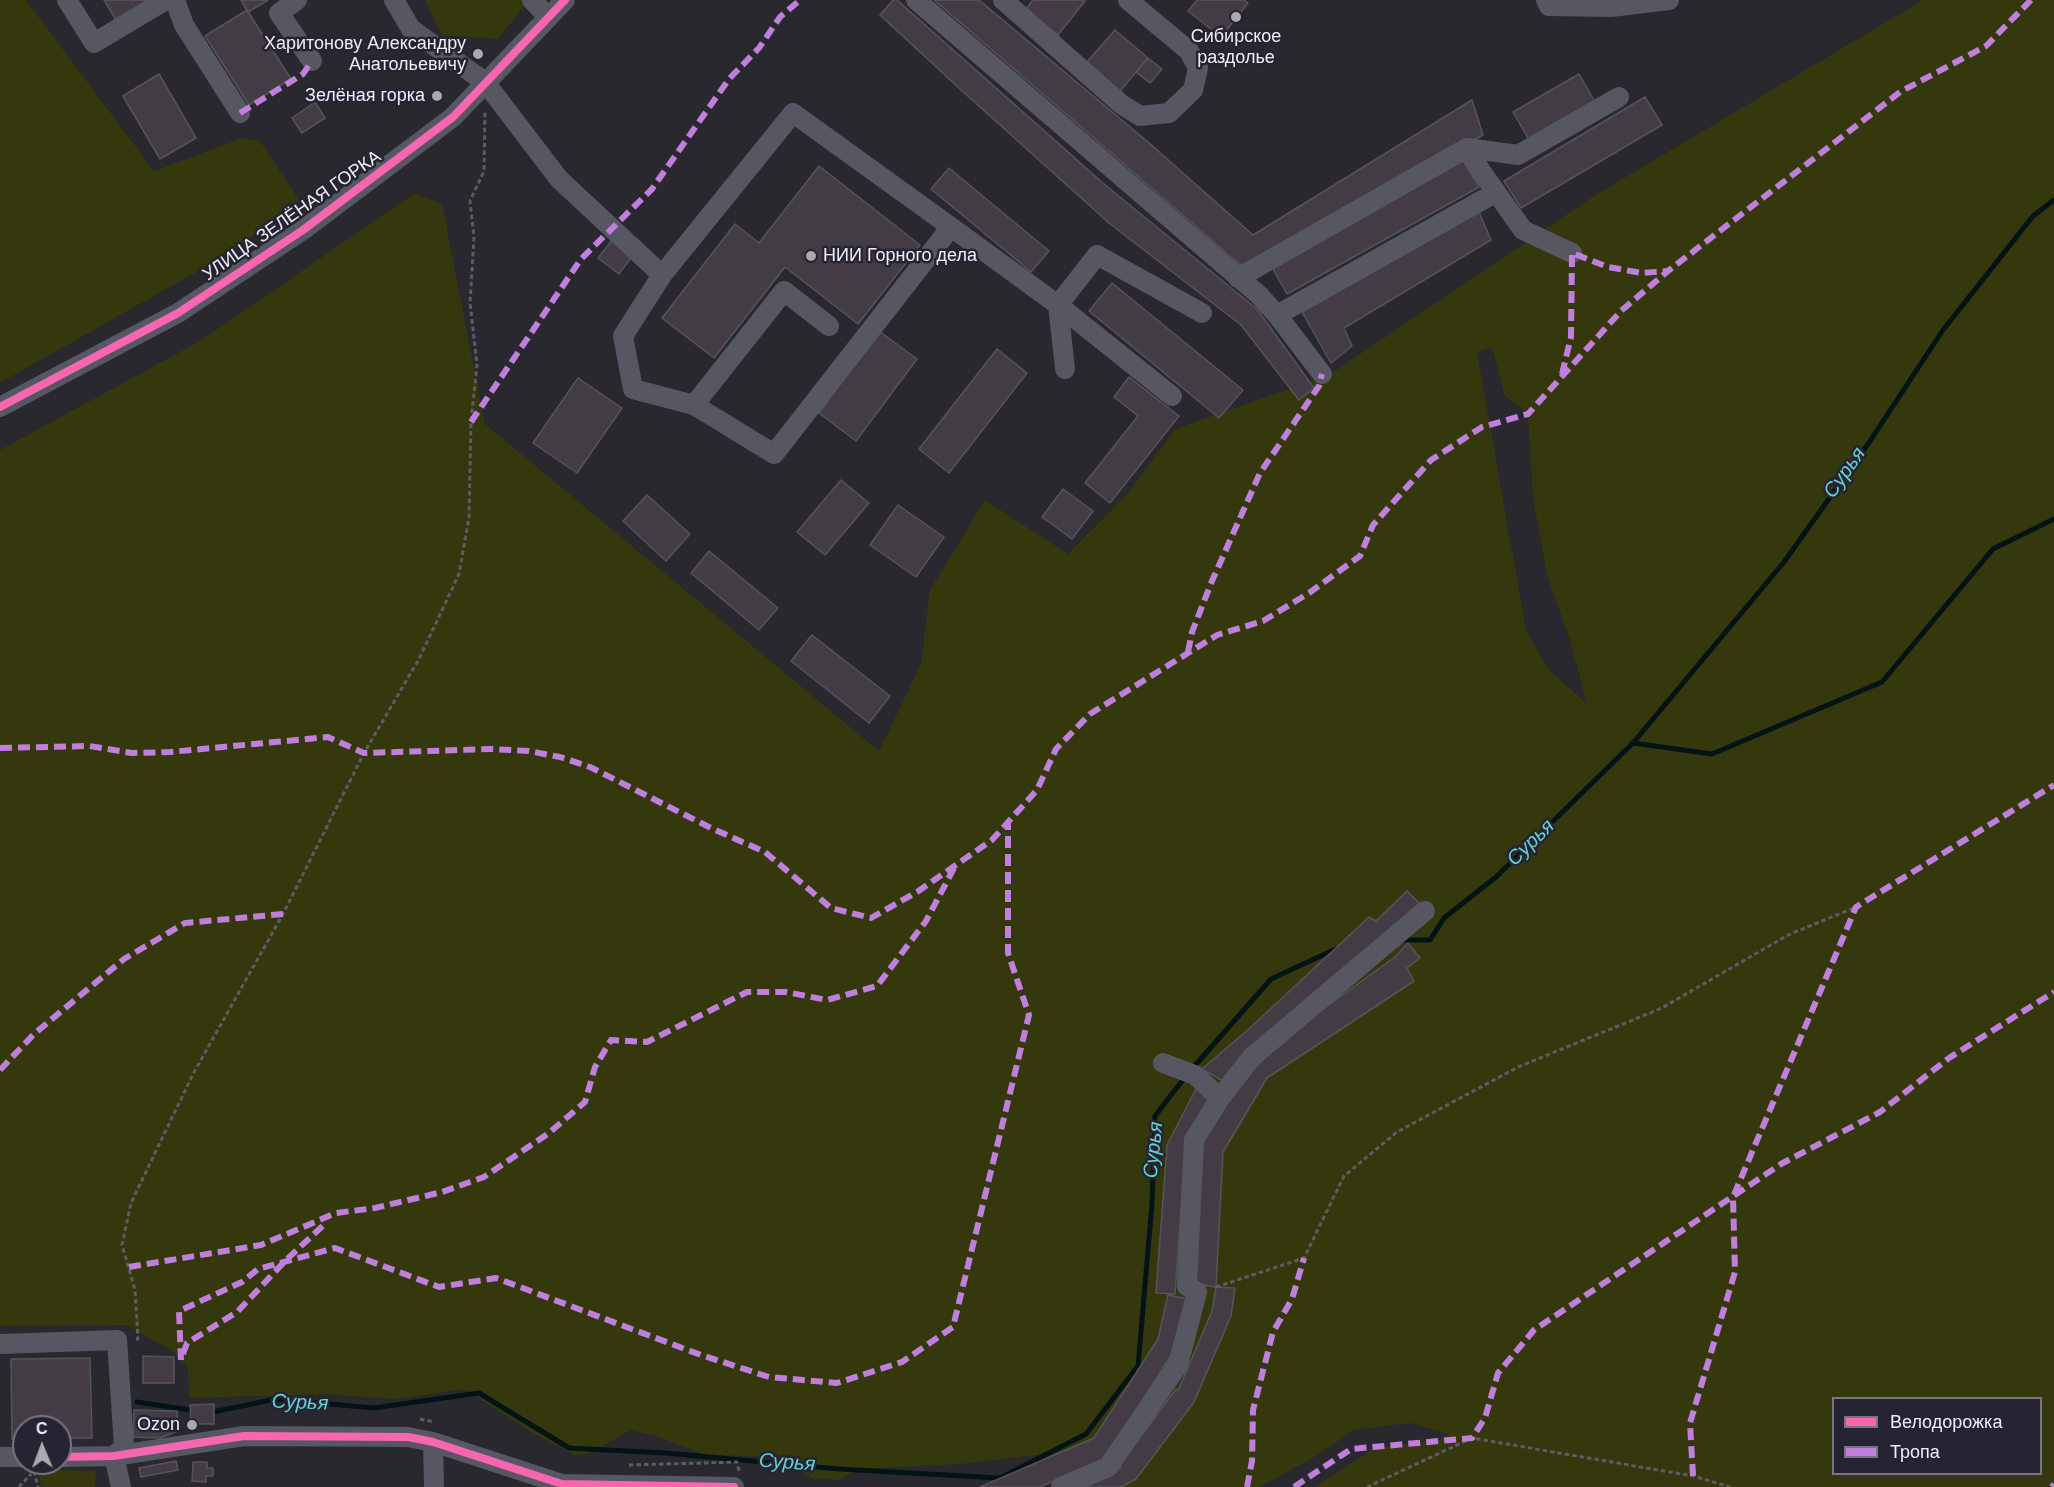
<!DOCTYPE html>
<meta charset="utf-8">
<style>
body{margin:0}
#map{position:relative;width:2054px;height:1487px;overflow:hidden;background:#28282e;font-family:Arial,sans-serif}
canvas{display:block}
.legend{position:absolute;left:1832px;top:1397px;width:210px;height:78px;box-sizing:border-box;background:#262432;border:2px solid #767581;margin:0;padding:8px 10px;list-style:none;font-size:18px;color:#efeef7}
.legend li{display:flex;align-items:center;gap:12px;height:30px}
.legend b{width:30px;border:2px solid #767581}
.north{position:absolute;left:12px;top:1415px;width:60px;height:60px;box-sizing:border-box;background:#262432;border:2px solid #767581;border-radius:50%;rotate:359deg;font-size:16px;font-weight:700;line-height:24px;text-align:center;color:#efeef7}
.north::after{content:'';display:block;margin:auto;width:21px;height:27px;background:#a9a9b1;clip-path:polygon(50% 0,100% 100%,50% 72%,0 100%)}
</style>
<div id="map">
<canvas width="2054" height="1487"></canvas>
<ul class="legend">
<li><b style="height:8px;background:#f766af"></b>Велодорожка</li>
<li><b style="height:8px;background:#c07fdc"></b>Тропа</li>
</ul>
<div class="north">С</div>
</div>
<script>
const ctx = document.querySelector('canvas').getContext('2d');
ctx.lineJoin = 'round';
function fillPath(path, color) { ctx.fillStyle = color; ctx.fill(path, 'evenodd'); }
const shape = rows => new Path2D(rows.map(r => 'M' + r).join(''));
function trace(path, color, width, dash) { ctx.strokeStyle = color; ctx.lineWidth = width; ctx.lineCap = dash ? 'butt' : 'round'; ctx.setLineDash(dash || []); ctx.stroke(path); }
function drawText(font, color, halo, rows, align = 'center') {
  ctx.font = font + ' Arial,sans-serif'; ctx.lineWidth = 5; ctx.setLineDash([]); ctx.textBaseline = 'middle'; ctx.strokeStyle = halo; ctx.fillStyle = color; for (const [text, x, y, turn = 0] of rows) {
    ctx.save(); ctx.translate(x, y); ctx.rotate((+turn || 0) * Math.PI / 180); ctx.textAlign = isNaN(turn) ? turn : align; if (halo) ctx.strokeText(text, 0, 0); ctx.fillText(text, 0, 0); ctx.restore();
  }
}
const green = shape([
 [0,0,26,0,154,171,243,138,260,141,301,203,212,263,0,383],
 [425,0,529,0,498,39,442,35],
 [1923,0,2054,0,2054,1487,1315,1487,1374,1448,1439,1440,1449,1434,1410,1423,1354,1430,1316,1456,1260,1487,1082,1487,1037,1455,960,1464,859,1469,839,1480,811,1478,786,1458,703,1454,656,1436,631,1430,588,1454,575,1455,534,1434,465,1389,395,1399,325,1394,189,1398,188,1367,172,1351,127,1325,0,1326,0,450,200,341,415,193,442,204,485,424,879,751,921,664,930,590,985,500,1068,554,1129,492,1175,429,1329,375,1594,196],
 [1492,347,1505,396,1528,414,1533,498,1547,575,1570,640,1587,704,1548,669,1526,630,1477,352],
 [1834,1398,2040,1398,2040,1474,1834,1474],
 [37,1469,96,1471,95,1487,41,1487]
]);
const stream = shape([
 [1633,743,1712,754,1882,682,1993,549,2054,519],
 [1399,940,1430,940,1444,918,1496,877,1633,743,1784,562,1870,441,1943,330,2033,216,2054,200],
 [1191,1070,1271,979,1338,948],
 [137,1402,196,1411],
 [208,1413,276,1399,374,1408,479,1393,569,1448,665,1453,839,1469,1000,1478,1086,1434,1138,1366,1152,1204,1155,1116,1185,1077]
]);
const building = shape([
 [104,0,160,0,119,25,104,0],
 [241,0,268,0,248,12,241,0],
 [893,0,897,0,1104,184,1257,309,1314,388,1299,400,1241,325,1109,223,960,89,880,15,893,0],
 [934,0,979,0,1148,142,1253,235,1472,100,1483,135,1243,267,934,0],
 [1033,0,1084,0,1085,1,1058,35,1026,9,1033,0],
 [1197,0,1244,0,1248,3,1221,37,1188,11,1197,0],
 [247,10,291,79,249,105,205,36,247,10],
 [1115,30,1148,58,1120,91,1086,63,1115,30],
 [1148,58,1162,69,1150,83,1136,72,1148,58],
 [159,74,196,138,160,159,123,96,159,74],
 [1579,74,1595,102,1529,140,1513,112,1579,74],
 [1645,97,1662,125,1521,208,1504,181,1645,97],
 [315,102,325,118,302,133,292,118,315,102],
 [1461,157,1479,187,1287,294,1270,264,1461,157],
 [819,166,920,245,858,324,785,267,714,358,662,318,735,224,759,243,819,166],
 [949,168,1049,251,1031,272,931,189,949,168],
 [1479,212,1491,240,1344,328,1352,346,1331,363,1302,312,1479,212],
 [613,239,633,255,619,274,598,258,613,239],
 [1112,283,1243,390,1219,418,1089,311,1112,283],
 [879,331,917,359,856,441,819,413,879,331],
 [997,349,1027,373,949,473,919,449,997,349],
 [1129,377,1179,416,1110,503,1085,483,1138,416,1114,397,1129,377],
 [578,378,622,408,577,473,533,443,578,378],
 [841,480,869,503,825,555,797,532,841,480],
 [1063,489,1093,511,1072,539,1042,517,1063,489],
 [647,495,690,534,666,561,623,521,647,495],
 [898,505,944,537,916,577,870,545,898,505],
 [709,551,778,608,759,630,691,573,709,551],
 [812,635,890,696,869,723,791,661,812,635],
 [1407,891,1421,905,1223,1081,1202,1069,1250,1028,1369,917,1376,921,1407,891],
 [1408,943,1420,958,1407,968,1414,981,1267,1078,1223,1152,1216,1287,1195,1284,1203,1142,1251,1061,1395,957,1408,943],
 [1196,1089,1213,1098,1185,1152,1175,1294,1156,1293,1167,1145,1196,1089],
 [1216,1287,1235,1288,1231,1316,1194,1402,1136,1479,1121,1487,1083,1487,1121,1468,1119,1466,1176,1389,1178,1391,1212,1311,1216,1287],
 [1168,1295,1188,1299,1177,1346,1104,1460,1040,1487,980,1487,1094,1438,1158,1339,1168,1295],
 [143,1356,174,1357,174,1383,143,1383,143,1356],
 [90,1358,92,1438,60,1438,60,1427,24,1427,24,1439,12,1439,11,1359,90,1358],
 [214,1404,214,1424,191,1424,190,1405,214,1404],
 [134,1410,177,1411,178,1431,160,1438,133,1437,134,1410],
 [176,1461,178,1470,141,1477,139,1468,176,1461],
 [193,1462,207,1462,207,1468,213,1468,213,1476,206,1476,206,1482,192,1481,193,1462]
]);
const path = shape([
 [1216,1287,1304,1258,1344,1176,1397,1132,1518,1067,1662,1008,1788,935,1856,907],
 [136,1339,138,1339,135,1290,122,1245,131,1203,193,1074,283,914,364,753,419,659,459,574,469,518,471,422,477,365,470,303,474,237,470,201,484,171,485,111],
 [420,1419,434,1422],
 [629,1465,737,1462,739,1471],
 [34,1471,38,1487],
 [19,1487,31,1474],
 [1367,1487,1472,1438,1693,1476,1730,1487]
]);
const minor = shape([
 [67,0,94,43,166,0],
 [175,0,184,25,240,113],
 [297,0,279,13,312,61],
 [394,0,411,29,485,82,559,179,662,275,793,113,951,227,774,454,694,405,633,389,623,336,662,275],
 [532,0,548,17],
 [916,0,1259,295,1277,315,1495,193],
 [1003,0,1121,104,1140,116,1169,113,1193,90,1198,68,1189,51,1128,0],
 [1546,0,1549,6,1611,7,1669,0],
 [1467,148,1481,171,1523,230,1572,253],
 [951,227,1058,305,1097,255,1202,313],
 [1238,278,1467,148,1518,155,1619,97],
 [1277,315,1322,374],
 [1065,369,1058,305,1172,396],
 [694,405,784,291,829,326],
 [0,407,178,313,303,230,453,117,565,0],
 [1163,1063,1195,1075,1220,1098],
 [0,1344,117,1340,124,1447,114,1456,121,1487],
 [433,1442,434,1487],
 [0,1457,24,1457],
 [60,1457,114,1456,244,1436,408,1437,433,1442,562,1484,734,1487],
 [1061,1487,1108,1467,1178,1365,1197,1292,1187,1286,1194,1140,1220,1098,1252,1057,1425,911]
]);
const quiet = shape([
 [240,113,303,74,312,61],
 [1562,374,1571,337,1572,253,1608,267,1642,273,1668,271],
 [471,422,581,259,652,189,729,79,759,48,780,17,800,0],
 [1188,652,1192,632,1212,581,1260,473,1319,386,1322,374],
 [0,748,89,746,132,753,170,752,328,737,364,753,491,749,529,751,560,757,590,767,711,828,765,852,831,908,871,918,917,892,992,840,1037,790,1056,749,1090,714,1217,635,1263,621,1309,593,1360,556,1373,525,1431,460,1482,427,1528,414,1621,311,1668,271,1900,92,1986,46,2031,0],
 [0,1070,34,1034,124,959,185,923,283,914],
 [129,1267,261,1245,336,1213,375,1208,442,1192,484,1177,549,1133,585,1102,595,1067,611,1040,647,1042,747,992,786,992,827,1000,877,986,926,921,954,868],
 [183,1354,187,1343,237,1312,286,1260,327,1222],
 [181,1360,179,1311,242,1282,258,1269,335,1248,439,1287,496,1278,701,1355,769,1377,837,1383,902,1362,953,1327,1029,1015,1008,953,1008,822],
 [1693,1476,1690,1423,1735,1272,1733,1197,1856,907,2054,785],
 [1247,1487,1252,1461,1253,1410,1273,1332,1292,1299,1304,1258],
 [1294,1487,1351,1449,1472,1438,1485,1418,1498,1373,1534,1330,1781,1164,1880,1112,1949,1058,2054,992],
 [2052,1487,2054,1484]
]);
const cycleway = shape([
 [0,407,178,313,303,230,453,117,565,0],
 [60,1457,114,1456,244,1436,408,1437,433,1442,562,1484,734,1487]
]);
const markers = [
 [1236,17,6,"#a9a9b1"],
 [478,54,6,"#a9a9b1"],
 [437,96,6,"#a9a9b1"],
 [811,256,6,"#a9a9b1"],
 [192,1425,6,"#a9a9b1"]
];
const poiNames = [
 ["Сибирское",1236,37,"center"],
 ["раздолье",1236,58,"center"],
 ["Харитонову Александру",466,44],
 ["Анатольевичу",466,65],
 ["Зелёная горка",425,96],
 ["НИИ Горного дела",823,256,"left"],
 ["Ozon",180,1425]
];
const streetNames = [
 ["УЛИЦА ЗЕЛЁНАЯ ГОРКА",292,216,-35]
];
const waterNames = [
 ["Сурья",1845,473,-55],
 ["Сурья",1531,843,-44],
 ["Сурья",1154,1150,-84],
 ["Сурья",300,1403,2],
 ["Сурья",787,1463,4]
];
fillPath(green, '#35380c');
trace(stream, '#041315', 5);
fillPath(building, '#443c45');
trace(building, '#575459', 1.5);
trace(path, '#5c5c64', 3, [4.5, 3]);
trace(minor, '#565763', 20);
trace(quiet, '#c07fdc', 6, [12, 6]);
trace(cycleway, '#f766af', 8);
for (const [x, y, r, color] of markers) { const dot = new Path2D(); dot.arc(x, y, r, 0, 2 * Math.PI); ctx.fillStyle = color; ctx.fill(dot); trace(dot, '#262432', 2); }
drawText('18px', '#efeef7', '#262432', poiNames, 'right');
drawText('18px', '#efeef7', '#262432', streetNames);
drawText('italic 20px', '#64d2d3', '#262432', waterNames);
</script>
